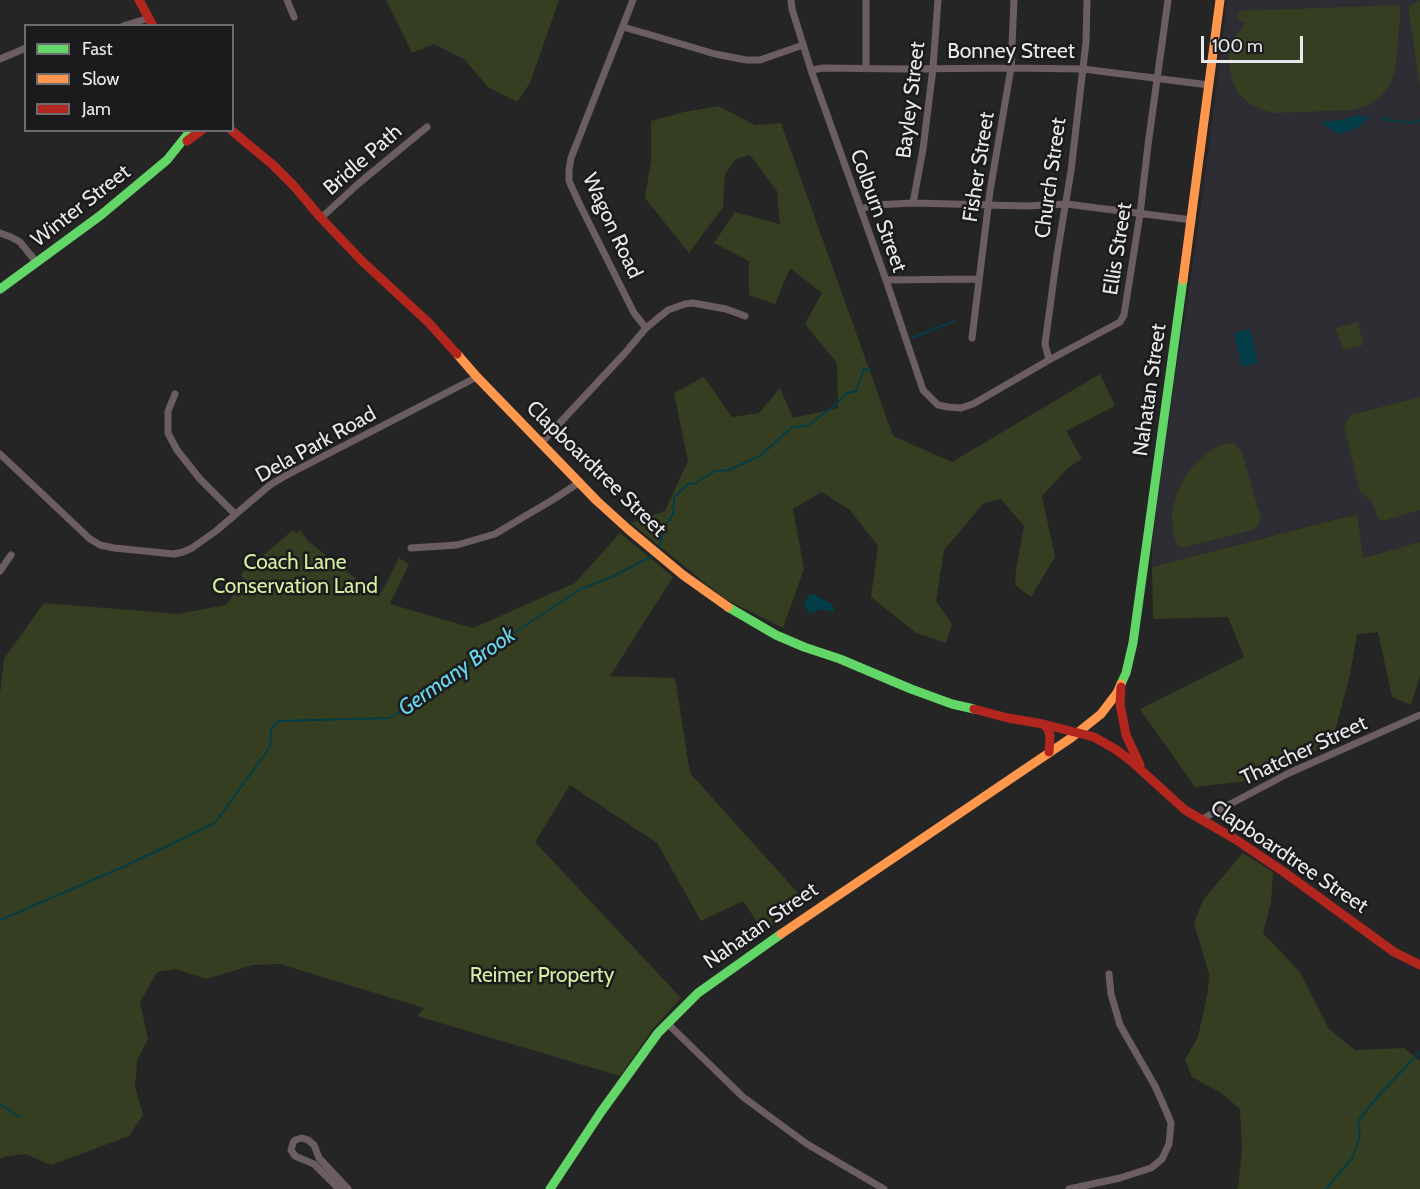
<!DOCTYPE html>
<style>
body{margin:0}
#map{position:relative;width:1420px;height:1189px;overflow:hidden;background:#252526;font-family:Cabin,sans-serif}
canvas{display:block}
.legend{position:absolute;left:24px;top:24px;width:210px;height:108px;box-sizing:border-box;background:#1b1b1d;border:2px solid #6d6d6f;margin:0;padding:8px 10px;list-style:none;font-size:18px;color:#e9e9eb}
.legend li{display:flex;align-items:center;gap:12px;height:30px}
.legend b{width:30px;border:2px solid #6d6d6f}
.scale{position:absolute;left:1201px;top:36px;width:102px;height:27px;box-sizing:border-box;border:3px solid #e9e9eb;border-top:0;padding-left:8px;font-size:18px;line-height:21px;white-space:nowrap;color:#e9e9eb;-webkit-text-stroke:4px #1b1b1d;paint-order:stroke}
</style>
<div id="map">
<canvas width="1420" height="1189"></canvas>
<ul class="legend">
<li><b style="height:8px;background:#63d668"></b>Fast</li>
<li><b style="height:8px;background:#ff974d"></b>Slow</li>
<li><b style="height:8px;background:#b3261e"></b>Jam</li>
</ul>
<div class="scale">100 m</div>
</div>
<script>
const ctx = document.querySelector('canvas').getContext('2d');
ctx.lineJoin = 'round';
function fillPath(path, color) { ctx.fillStyle = color; ctx.fill(path, 'evenodd'); }
const shape = rows => new Path2D(rows.map(r => 'M' + r).join(''));
function trace(path, color, width, dash) { ctx.strokeStyle = color; ctx.lineWidth = width; ctx.lineCap = dash ? 'butt' : 'round'; ctx.setLineDash(dash || []); ctx.stroke(path); }
function drawText(font, color, halo, rows, align = 'center') {
  ctx.font = font + ' Cabin,sans-serif'; ctx.lineWidth = 5; ctx.setLineDash([]); ctx.textBaseline = 'middle'; ctx.strokeStyle = halo; ctx.fillStyle = color; for (const [text, x, y, turn = 0] of rows) {
    ctx.save(); ctx.translate(x, y); ctx.rotate((+turn || 0) * Math.PI / 180); ctx.textAlign = isNaN(turn) ? turn : align; if (halo) ctx.strokeText(text, 0, 0); ctx.fillText(text, 0, 0); ctx.restore();
  }
}
const built = shape([
 [1227,0,1420,0,1408,7,1420,88,1420,542,1363,558,1356,514,1152,567,1152,544,1174,384,1190,283,1210,139]
]);
const green = shape([
 [386,0,559,0,530,83,517,102,488,87,464,59,434,44,412,53],
 [1420,0,1420,88,1408,7],
 [1400,5,1400,19,1395,73,1387,89,1381,96,1370,105,1352,110,1275,113,1262,110,1250,104,1239,94,1235,86,1231,77,1229,59,1234,38,1245,24,1244,21,1238,21,1238,11],
 [719,106,755,125,781,123,893,436,952,462,1100,374,1115,406,1066,431,1082,459,1069,467,1042,496,1055,557,1031,597,1015,585,1016,570,1024,526,1001,499,983,504,944,550,936,601,952,624,946,643,916,633,871,597,878,546,850,510,822,492,793,509,804,569,783,628,725,599,631,523,665,511,688,461,674,393,704,377,732,417,759,413,780,388,793,418,838,408,837,363,805,324,822,293,790,268,775,304,749,295,749,261,714,243,735,212,780,224,777,191,750,155,736,159,725,174,723,207,689,253,645,198,651,161,651,121,684,112],
 [1358,322,1363,345,1343,350,1336,328],
 [1420,397,1420,510,1386,520,1382,520,1378,518,1372,502,1360,491,1344,426,1351,415],
 [1234,443,1242,452,1261,519,1255,529,1182,548,1177,546,1173,532,1172,513,1176,495,1184,478,1193,466,1204,456,1213,449,1224,444],
 [1357,514,1363,558,1420,542,1420,676,1411,705,1392,697,1378,632,1357,634,1350,675,1332,742,1255,780,1195,787,1140,709,1244,657,1228,617,1153,619,1152,567],
 [293,530,297,533,300,530,308,541,379,597,399,558,409,564,390,604,473,628,575,583,620,533,673,577,610,676,675,678,690,773,805,901,764,932,743,901,701,921,657,843,570,785,535,842,681,998,652,1030,620,1076,417,1016,424,1008,280,964,253,965,206,979,176,969,157,972,140,1002,148,1039,137,1061,135,1087,143,1115,129,1136,51,1165,25,1154,3,1157,0,1159,0,695,4,659,44,603,178,614,226,605,244,580,241,574],
 [1243,853,1273,872,1271,902,1263,933,1300,972,1329,1029,1355,1050,1404,1048,1420,1061,1420,1189,1236,1189,1238,1188,1242,1149,1240,1109,1221,1093,1192,1077,1185,1060,1198,1037,1208,991,1209,974,1194,923,1203,900]
]);
const water = shape([
 [1363,115,1365,121,1362,125,1350,131,1338,134,1320,122,1344,120,1349,117],
 [1250,329,1258,363,1242,367,1234,333],
 [810,594,813,594,832,604,834,609,833,612,821,609,810,614,804,606,807,598]
]);
const stream = shape([
 [1364,119,1370,117],
 [1382,119,1413,123,1420,120],
 [912,338,954,321],
 [659,549,664,528,673,514,674,497,688,484,696,483,715,471,729,470,760,456,792,427,807,426,835,405,847,393,856,391,864,369,871,370],
 [0,920,125,866,215,823,270,747,271,729,279,721,389,718,434,693,515,632,581,589,614,576,652,556],
 [0,1104,20,1117],
 [1326,1189,1353,1157,1360,1136,1358,1121,1379,1095,1420,1052]
]);
const street = shape([
 [287,0,294,17],
 [633,0,571,158,569,170,569,181,580,205,634,313,646,328],
 [791,0,792,9,811,70,886,280,923,390,938,405,948,407,961,408,973,404,1049,360,1120,322,1124,315,1140,214,1148,145,1168,0],
 [866,0,866,69],
 [123,26,149,18],
 [623,27,651,35,715,54,746,60,760,60,803,45],
 [0,59,26,48],
 [811,70,824,68,902,69,1011,68,1083,69,1209,85],
 [913,203,923,149,933,68,938,0],
 [861,209,874,205,913,203,1026,206,1066,204,1192,220],
 [321,218,358,184,427,127],
 [0,233,11,237,20,242,37,263],
 [886,280,979,279],
 [972,338,990,191,1011,68,1014,0],
 [1049,360,1045,344,1057,255,1071,171,1086,42,1087,0],
 [175,394,168,411,168,433,177,450,200,479,235,514],
 [542,442,625,353,646,328,668,310,685,304,693,303,726,309,745,316],
 [0,454,90,539,100,545,114,548,174,554,183,552,192,548,216,531,270,485,285,476,477,377],
 [411,548,457,545,495,534,554,499,580,482],
 [0,571,11,555],
 [1202,819,1289,773,1420,715],
 [667,1023,743,1097,807,1144,884,1189],
 [339,1189,314,1164,295,1156,291,1150,293,1143,295,1140,302,1138,308,1140,314,1145,319,1158,348,1189],
 [1069,1189,1120,1178,1151,1168,1162,1159,1169,1144,1171,1123,1167,1113,1155,1086,1120,1025,1111,994,1109,974]
]);
const fast = shape([
 [0,289,101,215,167,160,191,130],
 [728,607,776,635,804,647,840,659,911,689,952,704,974,709],
 [1121,684,1126,673,1133,643,1183,280],
 [550,1189,601,1112,658,1033,698,993,781,934]
]);
const slow = shape([
 [1183,280,1220,0],
 [457,354,477,377,597,501,629,530,683,575,728,607],
 [781,934,1071,738,1101,714,1117,693,1121,684]
]);
const jam = shape([
 [139,0,153,26],
 [231,130,273,165,294,186,321,218,362,261,428,322,457,354],
 [187,141,202,130],
 [1121,687,1120,704,1126,735,1140,765],
 [974,709,1008,718,1043,724,1094,737,1115,749,1130,760,1185,810,1235,839,1284,872,1394,952,1420,965],
 [1043,724,1048,729,1050,736,1049,752]
]);
const streetNames = [
 ["Bonney Street",1011,52],
 ["Bayley Street",911,100,-83],
 ["Bridle Path",363,160,-41],
 ["Fisher Street",979,167,-81],
 ["Church Street",1051,178,-82],
 ["Winter Street",81,206,-38],
 ["Colburn Street",878,211,70],
 ["Wagon Road",612,226,65],
 ["Ellis Street",1118,249,-81],
 ["Nahatan Street",1150,390,-82],
 ["Dela Park Road",316,445,-29],
 ["Clapboardtree Street",596,469,44],
 ["Thatcher Street",1304,751,-25],
 ["Clapboardtree Street",1289,857,34],
 ["Nahatan Street",761,926,-35]
];
const parkNames = [
 ["Coach Lane",295,563],
 ["Conservation Land",295,587],
 ["Reimer Property",542,976]
];
const waterNames = [
 ["Germany Brook",457,672,-35]
];
fillPath(built, '#2e2d34');
fillPath(green, '#353e20');
fillPath(water, '#033e48');
trace(stream, '#033e48', 2);
trace(street, '#6c5e60', 7);
trace(fast, '#63d668', 9);
trace(slow, '#ff974d', 9);
trace(jam, '#b3261e', 9);
drawText('21px', '#e9e9eb', '#1b1b1d', streetNames);
drawText('21px', '#d4efa0', '#1b1b1d', parkNames);
drawText('italic 22px', '#67d8ed', '#1b1b1d', waterNames);
</script>
